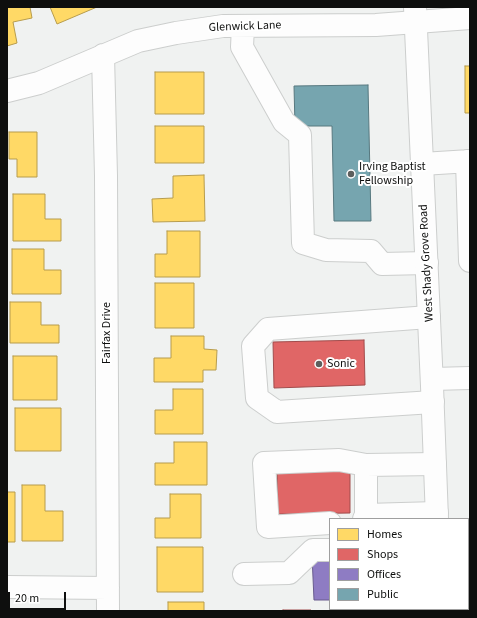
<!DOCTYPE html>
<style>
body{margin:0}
#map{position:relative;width:477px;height:618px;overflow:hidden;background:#f0f2f1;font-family:"Source Sans 3",sans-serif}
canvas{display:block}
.frame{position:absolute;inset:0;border:8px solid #0e0f0e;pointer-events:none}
.legend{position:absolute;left:329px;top:518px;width:140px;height:92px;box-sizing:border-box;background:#fff;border:1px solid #9f9f9f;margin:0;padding:5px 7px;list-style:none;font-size:12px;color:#0e0f0e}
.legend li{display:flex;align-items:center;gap:8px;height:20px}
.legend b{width:20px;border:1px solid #9f9f9f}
.scale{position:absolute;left:8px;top:592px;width:58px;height:18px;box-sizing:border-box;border:2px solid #0e0f0e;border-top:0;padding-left:5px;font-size:12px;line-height:14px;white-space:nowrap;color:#0e0f0e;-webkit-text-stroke:3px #fff;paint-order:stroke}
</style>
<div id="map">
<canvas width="477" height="618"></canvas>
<div class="frame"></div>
<ul class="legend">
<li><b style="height:11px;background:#ffd966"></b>Homes</li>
<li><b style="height:11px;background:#e06666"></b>Shops</li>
<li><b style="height:11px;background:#8e7cc3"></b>Offices</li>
<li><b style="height:11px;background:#76a5af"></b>Public</li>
</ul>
<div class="scale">20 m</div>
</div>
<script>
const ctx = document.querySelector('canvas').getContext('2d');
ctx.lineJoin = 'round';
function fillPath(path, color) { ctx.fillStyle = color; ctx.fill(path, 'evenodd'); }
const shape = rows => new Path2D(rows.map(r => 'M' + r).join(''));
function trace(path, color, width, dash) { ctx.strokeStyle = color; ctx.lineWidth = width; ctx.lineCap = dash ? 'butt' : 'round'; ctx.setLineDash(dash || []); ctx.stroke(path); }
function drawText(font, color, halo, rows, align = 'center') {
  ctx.font = font + ' "Source Sans 3",sans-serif'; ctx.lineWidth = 4; ctx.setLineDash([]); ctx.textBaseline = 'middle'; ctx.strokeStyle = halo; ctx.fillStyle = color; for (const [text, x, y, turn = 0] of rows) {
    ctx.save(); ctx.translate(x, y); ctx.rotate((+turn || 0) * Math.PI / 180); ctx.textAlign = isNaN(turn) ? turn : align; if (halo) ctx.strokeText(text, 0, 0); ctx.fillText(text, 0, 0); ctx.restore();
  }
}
const homes = shape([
 [7,7,30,7,32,18,13,22,17,43,7,46,7,7],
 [50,7,97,7,57,24,50,7],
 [465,66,470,66,470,113,465,113,465,66],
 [155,72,204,72,204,114,155,114,155,72],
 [155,126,204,126,204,163,155,163,155,126],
 [9,132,37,132,37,177,17,177,17,159,9,159,9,132],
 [204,175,205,221,153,222,152,199,173,198,173,176,204,175],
 [13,194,45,194,45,219,61,219,61,241,13,241,13,194],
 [167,231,200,231,200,277,155,277,155,254,167,254,167,231],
 [12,249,44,249,44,270,61,270,61,294,12,294,12,249],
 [155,283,194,283,194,328,155,328,155,283],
 [10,302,41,302,41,325,59,325,59,343,10,343,10,302],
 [171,336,204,336,204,349,217,350,216,370,203,370,203,382,154,382,154,358,171,358,171,336],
 [13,356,57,356,57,400,13,400,13,356],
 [173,389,203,389,203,434,155,434,155,410,173,410,173,389],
 [15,408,61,408,61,451,15,451,15,408],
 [174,442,207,442,207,485,155,485,155,463,174,463,174,442],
 [22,485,45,485,45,511,63,511,63,541,22,541,22,485],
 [7,492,15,492,15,542,7,542,7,492],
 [170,494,201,494,201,538,155,538,155,518,170,518,170,494],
 [157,547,203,547,203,592,157,592,157,547],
 [168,602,204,602,204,611,168,611,168,602]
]);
const shops = shape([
 [364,340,365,385,274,388,273,342,364,340],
 [350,465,350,513,278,514,277,466,350,465],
 [283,610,311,610,311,611,283,611,283,610]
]);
const offices = shape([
 [312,555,330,555,330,600,314,600,312,555]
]);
const public = shape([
 [368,85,371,221,334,221,332,126,295,126,294,86,368,85]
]);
const minor = shape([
 [243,26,242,47,284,122,300,135,303,243,326,250,371,251,382,264,427,263],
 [103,55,106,176,108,611],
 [7,91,39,83,138,41,176,33,223,26,376,25,470,18],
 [467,161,470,261],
 [422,164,470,161],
 [429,317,268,329,253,346,257,398,277,412,433,402],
 [432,379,470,378],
 [366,515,437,513],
 [364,519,366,515,366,465],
 [330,523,268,527,264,463,339,460,366,465,435,464],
 [244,574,289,573,313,550,330,550],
 [7,587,108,588],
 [468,594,470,594]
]);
const major = shape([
 [415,7,432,386,437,519],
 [443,609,443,611]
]);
const markers = [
 [351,174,4,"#5d5e5d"],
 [319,364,4,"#5d5e5d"]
];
const streetNames = [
 ["Glenwick Lane",245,27,-2],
 ["West Shady Grove Road",427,263,-93],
 ["Fairfax Drive",107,333,-90]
];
const poiNames = [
 ["Irving Baptist",359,167],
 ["Fellowship",359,181],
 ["Sonic",327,364]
];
fillPath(homes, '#ffd966');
trace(homes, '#b79c4c', 1);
fillPath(shops, '#e06666');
trace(shops, '#a14c4c', 1);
fillPath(offices, '#8e7cc3');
trace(offices, '#685b8d', 1);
fillPath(public, '#76a5af');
trace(public, '#57787f', 1);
trace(minor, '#cccecd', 24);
trace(major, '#cccecd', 24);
trace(minor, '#fdfdfd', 22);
trace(major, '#fdfdfd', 22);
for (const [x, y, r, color] of markers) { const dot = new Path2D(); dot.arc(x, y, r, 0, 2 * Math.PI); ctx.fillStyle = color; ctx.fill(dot); trace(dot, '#fff', 1.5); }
drawText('12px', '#0e0f0e', '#fff', streetNames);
drawText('12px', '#0e0f0e', '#fff', poiNames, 'left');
</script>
